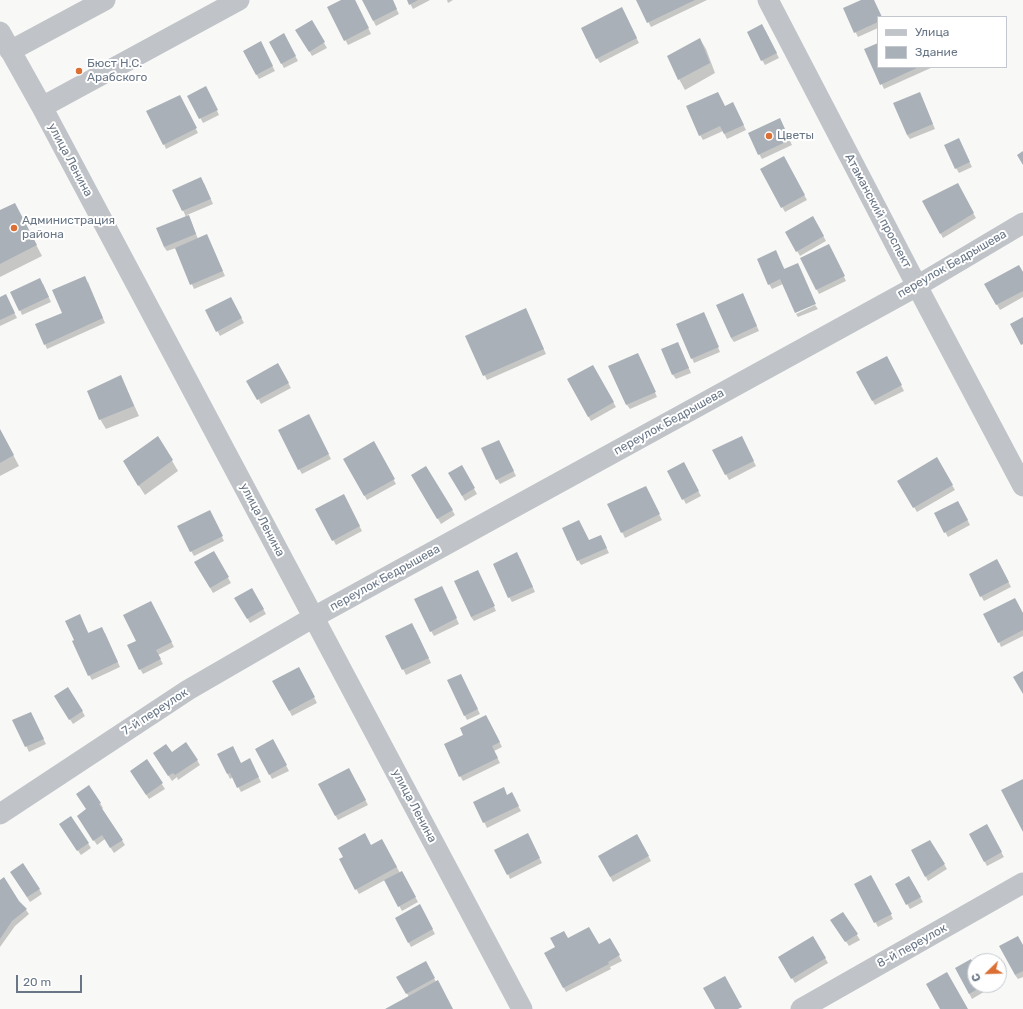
<!DOCTYPE html>
<meta charset="utf-8">
<style>
body{margin:0}
#map{position:relative;width:1023px;height:1009px;overflow:hidden;background:#f8f9f6;font-family:Rubik,sans-serif}
canvas{display:block}
.legend{position:absolute;left:877px;top:16px;width:130px;height:52px;box-sizing:border-box;background:#fff;border:1px solid #c3c8cf;margin:0;padding:5px 7px;list-style:none;font-size:12px;color:#697686}
.legend li{display:flex;align-items:center;gap:8px;height:20px}
.legend b{width:20px;border:1px solid #c3c8cf}
.north{position:absolute;left:967px;top:953px;width:40px;height:40px;box-sizing:border-box;background:#fff;border:1px solid #c3c8cf;border-radius:50%;rotate:247deg;font-size:11px;font-weight:700;line-height:16px;text-align:center;color:#697686}
.north::after{content:'';display:block;margin:auto;width:14px;height:18px;background:#db6f34;clip-path:polygon(50% 0,100% 100%,50% 72%,0 100%)}
.scale{position:absolute;left:16px;top:975px;width:66px;height:18px;box-sizing:border-box;border:2px solid #697686;border-top:0;padding-left:5px;font-size:12px;line-height:14px;white-space:nowrap;color:#697686;-webkit-text-stroke:3px #fff;paint-order:stroke}
</style>
<div id="map">
<canvas width="1023" height="1009"></canvas>
<ul class="legend">
<li><b style="height:5px;background:#c0c4c8"></b>Улица</li>
<li><b style="height:11px;background:#a9b0b7"></b>Здание</li>
</ul>
<div class="north">С</div>
<div class="scale">20 m</div>
</div>
<script>
const ctx = document.querySelector('canvas').getContext('2d');
ctx.lineJoin = 'round';
function fillPath(path, color) { ctx.fillStyle = color; ctx.fill(path, 'evenodd'); }
const shape = rows => new Path2D(rows.map(r => 'M' + r).join(''));
function trace(path, color, width, dash) { ctx.strokeStyle = color; ctx.lineWidth = width; ctx.lineCap = dash ? 'butt' : 'round'; ctx.setLineDash(dash || []); ctx.stroke(path); }
function drawText(font, color, halo, rows, align = 'center') {
  ctx.font = font + ' Rubik,sans-serif'; ctx.lineWidth = 4; ctx.setLineDash([]); ctx.textBaseline = 'middle'; ctx.strokeStyle = halo; ctx.fillStyle = color; for (const [text, x, y, turn = 0] of rows) {
    ctx.save(); ctx.translate(x, y); ctx.rotate((+turn || 0) * Math.PI / 180); ctx.textAlign = isNaN(turn) ? turn : align; if (halo) ctx.strokeText(text, 0, 0); ctx.fillText(text, 0, 0); ctx.restore();
  }
}
const shadow = shape([
 [343,0,355,0,371,34,348,45,328,8],
 [363,0,392,0,399,14,376,26],
 [408,0,430,0,413,9],
 [447,0,453,0,448,3],
 [637,0,707,0,651,27],
 [863,0,873,0,881,17,878,17,878,28,858,37,844,9],
 [624,13,639,43,600,63,597,58],
 [311,21,327,48,312,56,297,30],
 [765,30,779,58,765,65,762,60],
 [284,35,298,61,284,68,270,42],
 [700,39,706,49,715,73,685,90,679,79],
 [260,43,275,71,259,79,244,52],
 [878,44,878,67,933,67,884,89,866,49],
 [208,92,219,115,203,123,189,96],
 [922,98,935,129,910,139,907,135],
 [181,100,198,133,166,149,164,144],
 [725,107,735,108,746,130,727,139,723,131,703,140,700,135],
 [782,124,792,145,762,159,759,154],
 [961,144,972,167,959,173,956,168],
 [783,157,807,200,785,212,761,169],
 [204,183,213,204,187,215,191,221,198,239,209,240,225,276,194,289,176,248,167,251,164,247,186,217,174,190],
 [957,185,976,218,943,238,923,201],
 [0,211,20,214,42,256,0,277],
 [813,217,826,241,800,256,786,232],
 [831,250,846,281,819,294,817,290],
 [778,256,785,270,783,284,772,289,769,284],
 [1023,274,1023,297,1000,310,986,284],
 [88,282,105,323,47,349,45,344,63,313],
 [43,284,51,302,22,315,20,310],
 [0,298,8,300,17,318,0,326],
 [231,298,244,323,220,336,207,311],
 [745,299,759,331,734,342,731,338],
 [815,305,818,309,798,317,796,314],
 [528,314,546,354,487,380,466,336],
 [706,318,720,352,694,363,692,358],
 [678,343,691,373,676,379,673,375],
 [640,359,657,397,630,409,627,405],
 [889,362,904,391,875,405,872,400],
 [278,365,291,388,261,404,248,381],
 [593,366,616,407,591,421,568,380],
 [121,377,126,387,139,416,106,429,100,419],
 [311,420,331,459,302,474,299,469],
 [0,430,19,466,0,476],
 [158,437,178,471,145,495,130,472],
 [744,442,756,466,729,480,713,450],
 [373,443,396,484,367,500,344,459],
 [501,446,516,476,500,484,497,479],
 [936,459,955,490,917,512,898,481],
 [683,463,701,496,686,504,668,471],
 [426,467,455,515,441,524,412,475],
 [462,467,477,494,465,501,450,474],
 [648,492,662,520,625,538,609,505],
 [346,500,362,531,336,545,317,510],
 [961,507,970,525,948,537,935,514],
 [212,516,224,541,194,556,191,551],
 [589,541,603,541,609,553,581,565,578,560],
 [213,552,231,583,213,593,195,562],
 [520,558,535,592,512,602,509,597],
 [1000,565,1011,587,984,601,981,596],
 [480,576,496,611,474,621,471,617],
 [252,589,266,614,250,623,236,598],
 [444,592,459,624,434,636,431,631],
 [153,607,174,647,158,655,163,664,143,674,140,669,137,641],
 [1023,615,1023,636,1001,647,999,642],
 [82,620,89,634,105,633,120,667,92,680,89,675],
 [415,629,431,663,406,675,387,636],
 [299,668,317,703,292,716,274,681],
 [463,680,480,714,467,720,448,681],
 [58,701,82,711,85,716,73,724],
 [33,718,46,744,29,752,14,721],
 [489,721,502,747,494,751,500,763,463,781,460,776,464,735],
 [273,740,289,771,272,779,256,749],
 [171,753,197,760,200,765,178,780,177,777,172,781,157,758],
 [218,754,241,764,252,764,261,782,241,792,233,777,230,779],
 [147,761,165,789,149,799,134,776],
 [349,769,368,805,338,820,319,785],
 [514,798,521,811,487,828,475,803],
 [100,803,103,808,102,809,125,845,114,853,105,839,97,845,78,816],
 [71,817,91,848,81,855,63,829],
 [986,826,1004,857,987,866,970,835],
 [637,835,651,861,613,882,599,856],
 [530,839,542,863,510,879,508,874],
 [382,840,400,873,402,872,418,902,402,911,385,880,359,894,340,859,371,846],
 [930,841,947,869,928,881,926,877],
 [14,877,39,889,42,894,30,902],
 [909,877,923,902,910,909,896,884],
 [0,881,26,910,29,914,15,926,0,947],
 [874,881,893,919,878,927,855,884],
 [420,906,435,934,411,947,396,918],
 [843,913,860,940,849,946,835,925],
 [813,937,828,963,795,983,779,957],
 [568,940,598,946,610,940,622,961,610,967,611,969,566,992,546,953],
 [1023,947,1023,977,1018,979,1015,975],
 [425,963,452,1009,387,1009,409,997,398,978],
 [956,968,975,969,975,985,984,985,987,990,972,999]
]);
const building = shape([
 [341,0,355,0,369,28,344,41,327,7],
 [362,0,393,0,397,9,373,21],
 [407,0,418,0,409,5],
 [636,0,695,0,647,23],
 [861,0,874,0,882,17,878,17,878,22,854,33,843,8],
 [622,7,637,38,596,59,581,28],
 [312,20,325,42,309,52,295,30],
 [762,24,777,53,761,61,747,32],
 [284,33,296,56,281,64,269,42],
 [700,38,710,63,678,80,667,56],
 [261,41,273,66,256,75,243,51],
 [878,43,878,67,919,67,880,85,864,49],
 [206,86,218,110,199,119,187,96],
 [718,92,725,106,733,102,744,125,724,134,720,126,699,136,686,106],
 [920,92,933,124,907,135,893,103],
 [180,95,197,128,163,145,146,111],
 [780,118,790,140,758,155,748,133],
 [959,138,970,162,955,169,944,145],
 [1023,151,1023,165,1017,155],
 [784,156,805,195,781,208,760,169],
 [201,177,211,199,182,211,172,190],
 [958,183,974,213,940,234,922,201],
 [15,203,37,245,0,264,0,210],
 [189,215,196,234,164,247,156,228],
 [813,216,824,236,796,252,785,232],
 [207,234,223,271,190,285,175,248],
 [829,244,845,276,816,290,800,258],
 [776,250,784,269,798,263,816,304,795,313,780,279,768,285,757,259],
 [1019,265,1023,272,1023,291,996,305,984,284],
 [85,276,103,318,44,345,35,324,62,313,52,290],
 [40,278,49,297,19,311,10,292],
 [743,293,757,326,731,338,716,305],
 [6,294,15,313,0,320,0,297],
 [231,297,242,318,216,332,205,310],
 [526,308,544,349,483,376,465,336],
 [704,312,719,347,691,359,676,324],
 [1023,317,1023,344,1021,345,1010,324],
 [678,342,689,368,672,375,661,349],
 [638,353,656,392,626,405,608,366],
 [887,356,902,385,872,401,856,372],
 [278,363,289,383,257,400,246,381],
 [593,365,614,402,588,417,567,379],
 [121,375,134,406,99,420,87,391],
 [309,414,329,454,298,470,278,430],
 [0,429,14,455,0,463],
 [158,436,173,460,138,486,123,461],
 [742,436,754,461,725,475,712,450],
 [499,440,514,471,496,480,481,448],
 [374,441,395,479,364,496,343,459],
 [937,457,953,485,913,508,897,481],
 [684,462,699,491,682,500,667,471],
 [462,465,475,488,462,496,448,473],
 [426,466,453,510,437,519,411,475],
 [646,486,660,514,621,533,607,504],
 [344,494,360,526,332,541,315,509],
 [958,501,968,520,944,533,934,513],
 [210,510,223,536,190,552,177,526],
 [579,520,589,540,601,535,607,548,577,561,562,528],
 [214,551,229,577,210,588,194,562],
 [517,552,533,587,508,598,493,564],
 [997,559,1009,582,980,597,969,574],
 [478,570,495,606,471,617,454,581],
 [442,586,457,618,430,632,414,599],
 [252,588,264,609,247,619,234,598],
 [1015,598,1023,613,1023,630,998,643,983,614],
 [151,601,172,642,156,650,161,659,139,670,127,645,136,641,123,615],
 [80,614,88,633,102,627,118,662,88,676,72,641,74,640,65,621],
 [412,623,429,658,402,670,385,636],
 [299,667,315,697,289,711,272,681],
 [1023,671,1023,694,1013,677],
 [461,674,478,709,464,716,447,680],
 [68,687,83,711,69,720,54,696],
 [31,712,44,739,25,747,12,720],
 [486,715,500,742,492,746,498,758,459,777,444,744,463,735,460,728],
 [273,739,287,765,269,775,255,749],
 [186,742,198,760,175,775,173,773,168,776,153,753,166,744,172,752],
 [233,746,241,763,250,758,259,777,237,788,230,773,227,774,217,754],
 [147,759,163,783,146,795,130,771],
 [349,768,366,800,335,816,318,784],
 [1023,779,1023,832,1001,790],
 [89,785,101,803,99,804,123,840,110,848,102,835,93,841,77,816,86,809,76,794],
 [504,787,507,795,512,792,519,806,483,823,473,802],
 [71,816,89,843,77,851,59,824],
 [987,824,1002,852,984,862,969,834],
 [365,833,371,845,382,839,397,867,355,890,339,859,343,857,338,848],
 [528,833,540,858,507,875,494,850],
 [637,834,649,856,610,877,598,856],
 [930,840,945,864,925,877,911,850],
 [23,863,40,889,27,897,10,872],
 [402,871,416,897,398,907,384,880],
 [871,875,892,914,874,923,854,884],
 [909,876,921,897,906,905,895,884],
 [4,877,19,901,27,909,12,921,0,939,0,880],
 [420,904,433,929,408,943,395,918],
 [843,912,858,934,845,942,830,920],
 [589,927,599,944,610,938,620,955,608,962,609,964,563,988,544,953,555,947,550,938,564,931,568,938],
 [813,936,826,958,791,979,778,957],
 [1018,936,1023,945,1023,971,1015,975,999,946],
 [971,959,975,967,975,985,985,985,969,994,955,968],
 [426,961,435,978,406,994,396,977],
 [947,972,968,1009,940,1009,926,984],
 [725,976,742,1007,738,1009,715,1009,703,988],
 [438,980,453,1009,385,1009]
]);
const minor = shape([
 [768,0,917,286,1023,486],
 [0,32,42,107,522,1009],
 [10,51,105,0],
 [42,107,239,0],
 [0,814,188,690,314,617,917,286,1023,223],
 [801,1009,1023,883]
]);
const markers = [
 [79,71,4,"#db6f34"],
 [769,136,4,"#db6f34"],
 [14,228,4,"#db6f34"]
];
const poiNames = [
 ["Бюст Н.С.",87,64],
 ["Арабского",87,78],
 ["Цветы",777,136],
 ["Администрация",22,221],
 ["района",22,235]
];
const streetNames = [
 ["улица Ленина",70,160,62],
 ["Атаманский проспект",878,211,62],
 ["переулок Бедрышева",952,264,-30],
 ["переулок Бедрышева",669,422,-29],
 ["улица Ленина",262,520,62],
 ["переулок Бедрышева",385,578,-29],
 ["7-й переулок",155,712,-33],
 ["улица Ленина",414,806,62],
 ["8-й переулок",912,946,-29]
];
fillPath(shadow, '#0003');
fillPath(building, '#a9b0b7');
trace(minor, '#c0c4c8', 21);
for (const [x, y, r, color] of markers) { const dot = new Path2D(); dot.arc(x, y, r, 0, 2 * Math.PI); ctx.fillStyle = color; ctx.fill(dot); trace(dot, '#fff', 1.5); }
drawText('12px', '#697686', '#fff', poiNames, 'left');
drawText('12px', '#697686', '#fff', streetNames);
</script>
